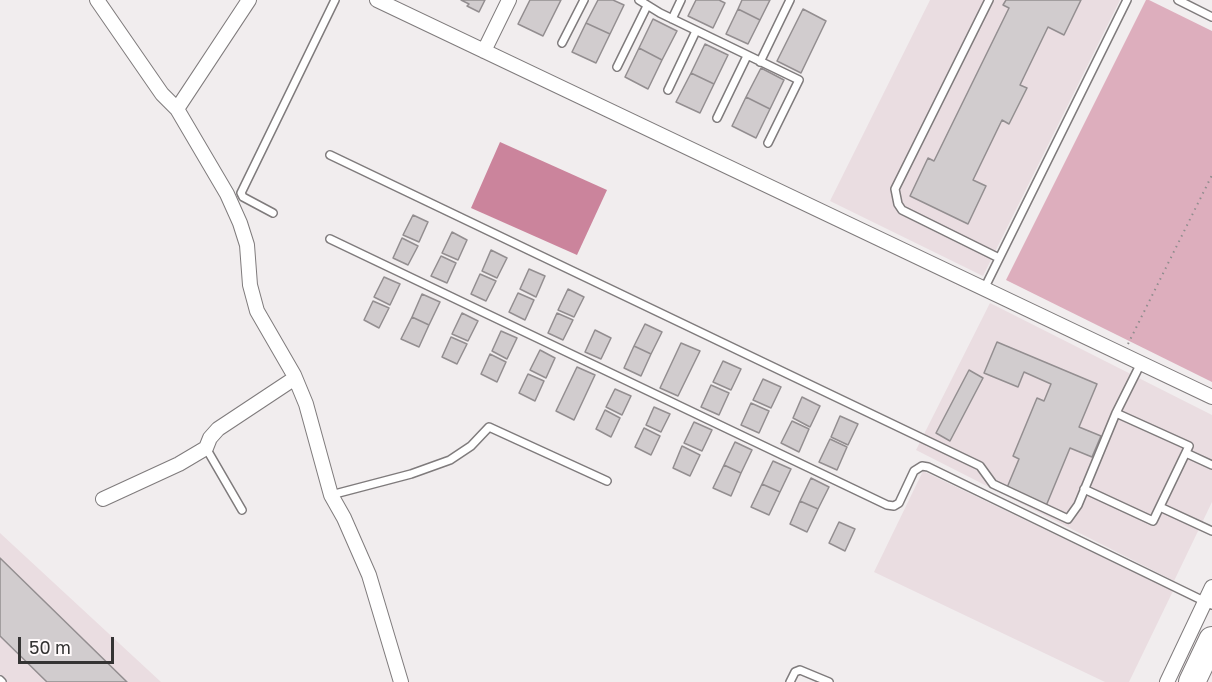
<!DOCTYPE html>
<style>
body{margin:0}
#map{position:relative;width:1212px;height:682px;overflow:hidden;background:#f1edee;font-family:"Golos Text",sans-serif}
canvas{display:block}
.scale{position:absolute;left:18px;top:637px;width:96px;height:27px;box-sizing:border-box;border:3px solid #343333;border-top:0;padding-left:8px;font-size:18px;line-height:21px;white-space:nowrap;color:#343333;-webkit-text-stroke:4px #fffafb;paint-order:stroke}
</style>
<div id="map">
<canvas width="1212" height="682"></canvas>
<div class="scale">50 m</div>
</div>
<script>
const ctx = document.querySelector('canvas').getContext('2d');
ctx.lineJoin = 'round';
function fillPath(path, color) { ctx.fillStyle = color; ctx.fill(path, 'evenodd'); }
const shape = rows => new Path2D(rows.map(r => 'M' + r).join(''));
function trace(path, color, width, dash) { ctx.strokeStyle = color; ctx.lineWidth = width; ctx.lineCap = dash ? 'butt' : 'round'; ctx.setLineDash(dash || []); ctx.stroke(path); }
const built = shape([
 [930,0,1120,0,983,276,830,201],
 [990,303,1212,415,1212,502,1174,581,916,450],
 [923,471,1173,591,1129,682,1105,682,874,572],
 [0,533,161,682,0,682]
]);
const green = shape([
 [1146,0,1149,0,1212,31,1212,382,1006,280]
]);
const water = shape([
 [500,142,607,190,577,255,471,208]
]);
const building = shape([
 [461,0,485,0,479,12,467,6,469,4,461,0],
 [530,0,561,0,543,36,518,24,530,0],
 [598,0,613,0,624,5,610,34,586,23,598,0],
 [696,0,719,0,725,3,713,28,688,16,696,0],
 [742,0,770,0,760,20,738,9,742,0],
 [1006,0,1081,0,1064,35,1048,27,1020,85,1027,88,1009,124,1002,120,973,180,986,186,968,224,910,196,928,158,934,161,1009,8,1003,5,1006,0],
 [738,9,760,20,748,44,726,34,738,9],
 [803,9,826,21,801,73,777,61,803,9],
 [653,19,677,31,662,60,639,48,653,19],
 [586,23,610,34,596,63,572,52,586,23],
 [705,44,728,55,714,84,691,73,705,44],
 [639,48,662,60,648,89,625,77,639,48],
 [761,68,784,80,770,109,746,97,761,68],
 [691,73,714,84,700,113,676,102,691,73],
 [746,97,770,109,756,138,732,126,746,97],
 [413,215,428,222,419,242,403,235,413,215],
 [452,232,467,240,458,260,442,253,452,232],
 [402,238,418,246,408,265,393,258,402,238],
 [491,250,507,258,497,278,482,271,491,250],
 [441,256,456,263,447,283,431,276,441,256],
 [529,269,545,276,536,297,520,289,529,269],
 [480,274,496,281,486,301,471,294,480,274],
 [384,277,400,284,390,305,374,297,384,277],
 [568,289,584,297,574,317,558,310,568,289],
 [518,293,534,300,525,320,509,312,518,293],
 [422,294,440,302,429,325,412,317,422,294],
 [373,301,389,308,379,328,364,320,373,301],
 [462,313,478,321,468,341,452,334,462,313],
 [557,313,573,320,563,340,548,333,557,313],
 [412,317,429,325,419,347,401,339,412,317],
 [645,324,662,332,651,354,634,346,645,324],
 [595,330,611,338,601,359,585,352,595,330],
 [501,331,517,338,507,359,492,351,501,331],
 [451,337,467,344,457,364,442,357,451,337],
 [997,342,1097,384,1079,427,1101,436,1092,457,1070,448,1046,506,1006,490,1019,459,1013,456,1037,398,1044,401,1051,384,1024,372,1018,387,984,373,997,342],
 [681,343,700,351,678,396,660,388,681,343],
 [634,346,651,354,641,376,624,368,634,346],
 [540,350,555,358,546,378,530,370,540,350],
 [490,354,506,362,497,382,481,374,490,354],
 [723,361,741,369,731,390,713,382,723,361],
 [577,367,595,375,574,420,556,411,577,367],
 [969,370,983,378,950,441,936,433,969,370],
 [528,374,544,381,535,401,519,393,528,374],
 [763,379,781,387,771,408,753,400,763,379],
 [711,385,729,393,719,415,701,407,711,385],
 [615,389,631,396,622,415,606,407,615,389],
 [802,397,820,406,810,427,793,418,802,397],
 [751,403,769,411,759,433,741,425,751,403],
 [654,407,670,414,661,432,646,425,654,407],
 [605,410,620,418,611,437,596,429,605,410],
 [840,416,858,424,848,445,831,437,840,416],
 [792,421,809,429,799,452,781,443,792,421],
 [694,422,712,430,702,451,684,443,694,422],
 [644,428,660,436,651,455,635,447,644,428],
 [830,439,847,447,837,470,819,462,830,439],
 [735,442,752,450,741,473,724,465,735,442],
 [682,446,700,455,690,476,673,468,682,446],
 [773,461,791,469,780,492,762,484,773,461],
 [724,465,741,473,731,496,713,488,724,465],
 [811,478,829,487,818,509,800,501,811,478],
 [762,484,780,492,769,515,751,507,762,484],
 [800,501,818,509,807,532,790,524,800,501],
 [839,522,855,529,845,551,829,543,839,522],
 [0,558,127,682,47,682,0,636,0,558]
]);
const path = shape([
 [1128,344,1212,175]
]);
const lane = shape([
 [639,0,660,13,799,80,768,143],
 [989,0,895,189,898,204,902,210,999,258],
 [1178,0,1212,17],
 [672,19,681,0],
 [562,43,584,0],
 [760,62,790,0],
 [617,67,647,6],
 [668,90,696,31],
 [717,118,747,56],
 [330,155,980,466,993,484,1068,519,1078,505,1116,413,1141,363],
 [273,213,243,197,241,193,335,0],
 [330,239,887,505,894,506,899,503,914,471,922,466,928,467,1212,605],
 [984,289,1127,0],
 [206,448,242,510],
 [1186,453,1212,465],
 [1084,489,1153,521,1189,446,1116,413],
 [331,495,411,474,450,460,471,446,489,427,607,481],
 [1160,507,1212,531],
 [0,680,2,682],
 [790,682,795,672,800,670,829,682]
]);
const street = shape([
 [97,0,162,94,177,109],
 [249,0,177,109,227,194,240,223,247,245,250,285,257,311,294,375,306,404,331,495,344,518,369,575,401,682],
 [377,0,1212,397],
 [484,51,509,0],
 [103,499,179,464,206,448,210,438,218,429,295,378],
 [1167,682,1212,587]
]);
const highway = shape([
 [1192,682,1212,640]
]);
fillPath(built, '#eadde1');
fillPath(green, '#ddaebd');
fillPath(water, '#cb849c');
fillPath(building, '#d1ccce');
trace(building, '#938e90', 1.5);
trace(lane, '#7f7b7c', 10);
trace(street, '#7f7b7c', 16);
trace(highway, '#7f7b7c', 28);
trace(path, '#908d8e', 2, [1.5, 4.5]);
trace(lane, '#fff', 7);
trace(street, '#fff', 14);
trace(highway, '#fff', 26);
</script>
